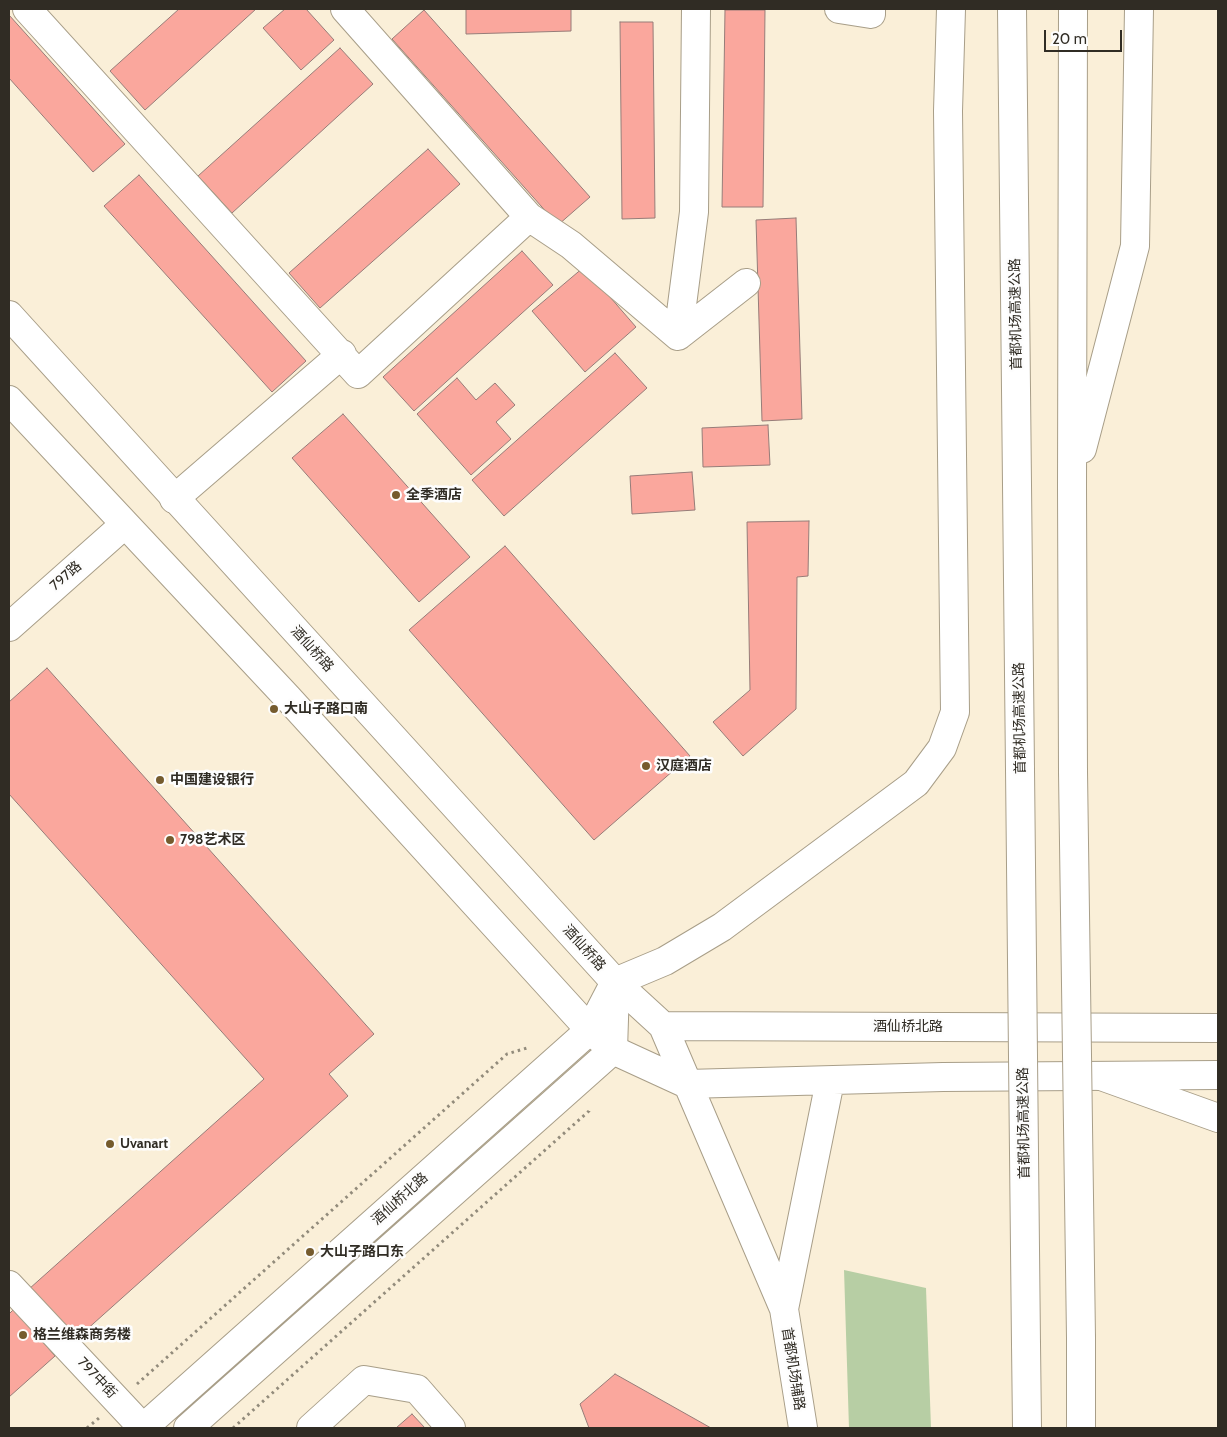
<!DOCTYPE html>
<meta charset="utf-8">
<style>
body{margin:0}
#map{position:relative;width:1227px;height:1437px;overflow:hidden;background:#faefd8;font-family:Cabin,sans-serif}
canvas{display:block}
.frame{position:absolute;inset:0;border:10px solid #302c24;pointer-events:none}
.scale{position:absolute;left:1044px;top:30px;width:78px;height:22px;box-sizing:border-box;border:2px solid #302c24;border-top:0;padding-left:6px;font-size:15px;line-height:18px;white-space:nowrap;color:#302c24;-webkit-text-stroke:4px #fdfdfd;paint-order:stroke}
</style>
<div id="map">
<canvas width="1227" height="1437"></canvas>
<div class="frame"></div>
<div class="scale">20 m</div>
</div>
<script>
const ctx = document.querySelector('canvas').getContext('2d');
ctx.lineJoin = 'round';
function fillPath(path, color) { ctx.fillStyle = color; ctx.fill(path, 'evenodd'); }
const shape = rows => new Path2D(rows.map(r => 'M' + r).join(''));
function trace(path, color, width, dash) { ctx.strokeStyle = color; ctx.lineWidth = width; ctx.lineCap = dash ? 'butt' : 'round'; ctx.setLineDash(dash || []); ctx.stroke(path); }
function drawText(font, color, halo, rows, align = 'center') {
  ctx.font = font + ' Cabin,"Noto Sans SC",sans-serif'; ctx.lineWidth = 5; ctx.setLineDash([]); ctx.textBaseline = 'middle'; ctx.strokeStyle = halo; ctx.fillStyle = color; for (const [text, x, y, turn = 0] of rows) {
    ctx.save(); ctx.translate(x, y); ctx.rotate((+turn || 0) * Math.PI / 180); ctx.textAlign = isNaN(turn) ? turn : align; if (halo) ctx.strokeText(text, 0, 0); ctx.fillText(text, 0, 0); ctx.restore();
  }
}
const green = shape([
 [844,1270,926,1288,931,1428,849,1428]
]);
const building = shape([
 [179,9,256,9,145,110,110,71,179,9],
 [285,9,306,9,334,40,301,70,263,28,285,9],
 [466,9,571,9,571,31,466,34,466,9],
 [424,10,590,197,558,225,392,39,424,10],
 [725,10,765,10,763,207,722,207,725,10],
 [9,15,125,144,93,172,9,78,9,15],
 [620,22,653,22,655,218,622,219,620,22],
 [340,48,373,84,232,213,198,176,340,48],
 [428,149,460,184,320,308,289,273,428,149],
 [139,175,306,361,272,392,104,206,139,175],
 [796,218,802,419,762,421,756,220,796,218],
 [522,251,553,285,414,411,383,377,522,251],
 [584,267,636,327,585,372,532,311,584,267],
 [615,353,647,388,504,516,472,480,615,353],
 [457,378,476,400,495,383,515,405,496,422,511,439,471,475,417,414,457,378],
 [343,414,470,557,419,602,292,458,343,414],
 [768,425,770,465,703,467,702,428,768,425],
 [692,472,695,510,632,514,630,476,692,472],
 [809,521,808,576,797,577,796,709,743,756,713,722,750,690,747,522,809,521],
 [505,546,690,756,594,840,409,630,505,546],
 [47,668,374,1034,329,1074,348,1096,75,1340,29,1289,264,1079,9,794,9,702,47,668],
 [14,1309,55,1356,9,1397,9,1314,14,1309],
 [615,1374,711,1428,589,1428,580,1404,615,1374],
 [412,1414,425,1428,395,1428,396,1428,412,1414]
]);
const path = shape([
 [137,1384,507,1054,527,1048],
 [87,1428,99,1418],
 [233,1428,589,1111,590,1108]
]);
const minor = shape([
 [27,9,358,374,529,217],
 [345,9,529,217,571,245,678,336,746,283],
 [839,9,871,14,871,9],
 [678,336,694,212,696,9],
 [174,499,342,354],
 [9,627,124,525],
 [9,1285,143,1428,590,1030,615,982],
 [188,1428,613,1050,615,988],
 [311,1428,364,1380,417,1389,451,1428]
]);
const major = shape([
 [9,315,615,982,663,1026,1218,1028],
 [9,400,288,698,590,1030,613,1050,687,1084,943,1077,1218,1075],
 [663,1026,784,1309,803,1428],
 [784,1309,830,1081]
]);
const highway = shape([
 [1012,9,1020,769],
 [1073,9,1072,487,1073,772],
 [1082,449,1135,246,1139,9],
 [615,982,665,961,722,927,916,783,942,748,955,712,948,111,951,9],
 [1101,1076,1218,1118],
 [1081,1338,1081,1428],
 [1026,1344,1027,1428]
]);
const highwayBridge = shape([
 [1020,769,1026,1344],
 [1073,772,1081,1338]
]);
const markers = [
 [396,495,5,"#755b2d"],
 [274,709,5,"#755b2d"],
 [646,766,5,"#755b2d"],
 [160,780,5,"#755b2d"],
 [170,840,5,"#755b2d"],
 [110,1144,5,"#755b2d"],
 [310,1252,5,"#755b2d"],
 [23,1335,5,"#755b2d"]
];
const streetNames = [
 ["首都机场高速公路",1016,314,-91],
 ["797路",66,576,-41],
 ["酒仙桥路",312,649,48],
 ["首都机场高速公路",1020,718,-91],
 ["酒仙桥路",584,948,48],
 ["酒仙桥北路",908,1027],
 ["首都机场高速公路",1024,1123,-91],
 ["酒仙桥北路",400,1199,-42],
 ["首都机场辅路",793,1369,81],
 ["797中街",97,1378,47]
];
const poiNames = [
 ["全季酒店",406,495],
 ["大山子路口南",284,709],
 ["汉庭酒店",656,766],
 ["中国建设银行",170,780],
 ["798艺术区",180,840],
 ["Uvanart",120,1144],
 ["大山子路口东",320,1252],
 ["格兰维森商务楼",33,1335]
];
fillPath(green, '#b7cea4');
fillPath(building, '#faa79d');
trace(building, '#967c78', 1);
trace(minor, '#a89e88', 30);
trace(major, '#a89e88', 30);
trace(highway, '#a89e88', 30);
trace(path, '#928b7b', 3, [2.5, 4]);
trace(minor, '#fff', 28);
trace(major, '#fff', 28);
trace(highway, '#fff', 28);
trace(highwayBridge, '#a89e88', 30, []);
trace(highwayBridge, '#fff', 28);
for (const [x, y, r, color] of markers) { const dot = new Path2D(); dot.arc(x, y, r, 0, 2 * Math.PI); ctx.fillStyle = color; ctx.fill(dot); trace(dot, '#fdfdfd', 2); }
drawText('14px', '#302c24', '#fdfdfd', streetNames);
drawText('bold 14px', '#302c24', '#fdfdfd', poiNames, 'left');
</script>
